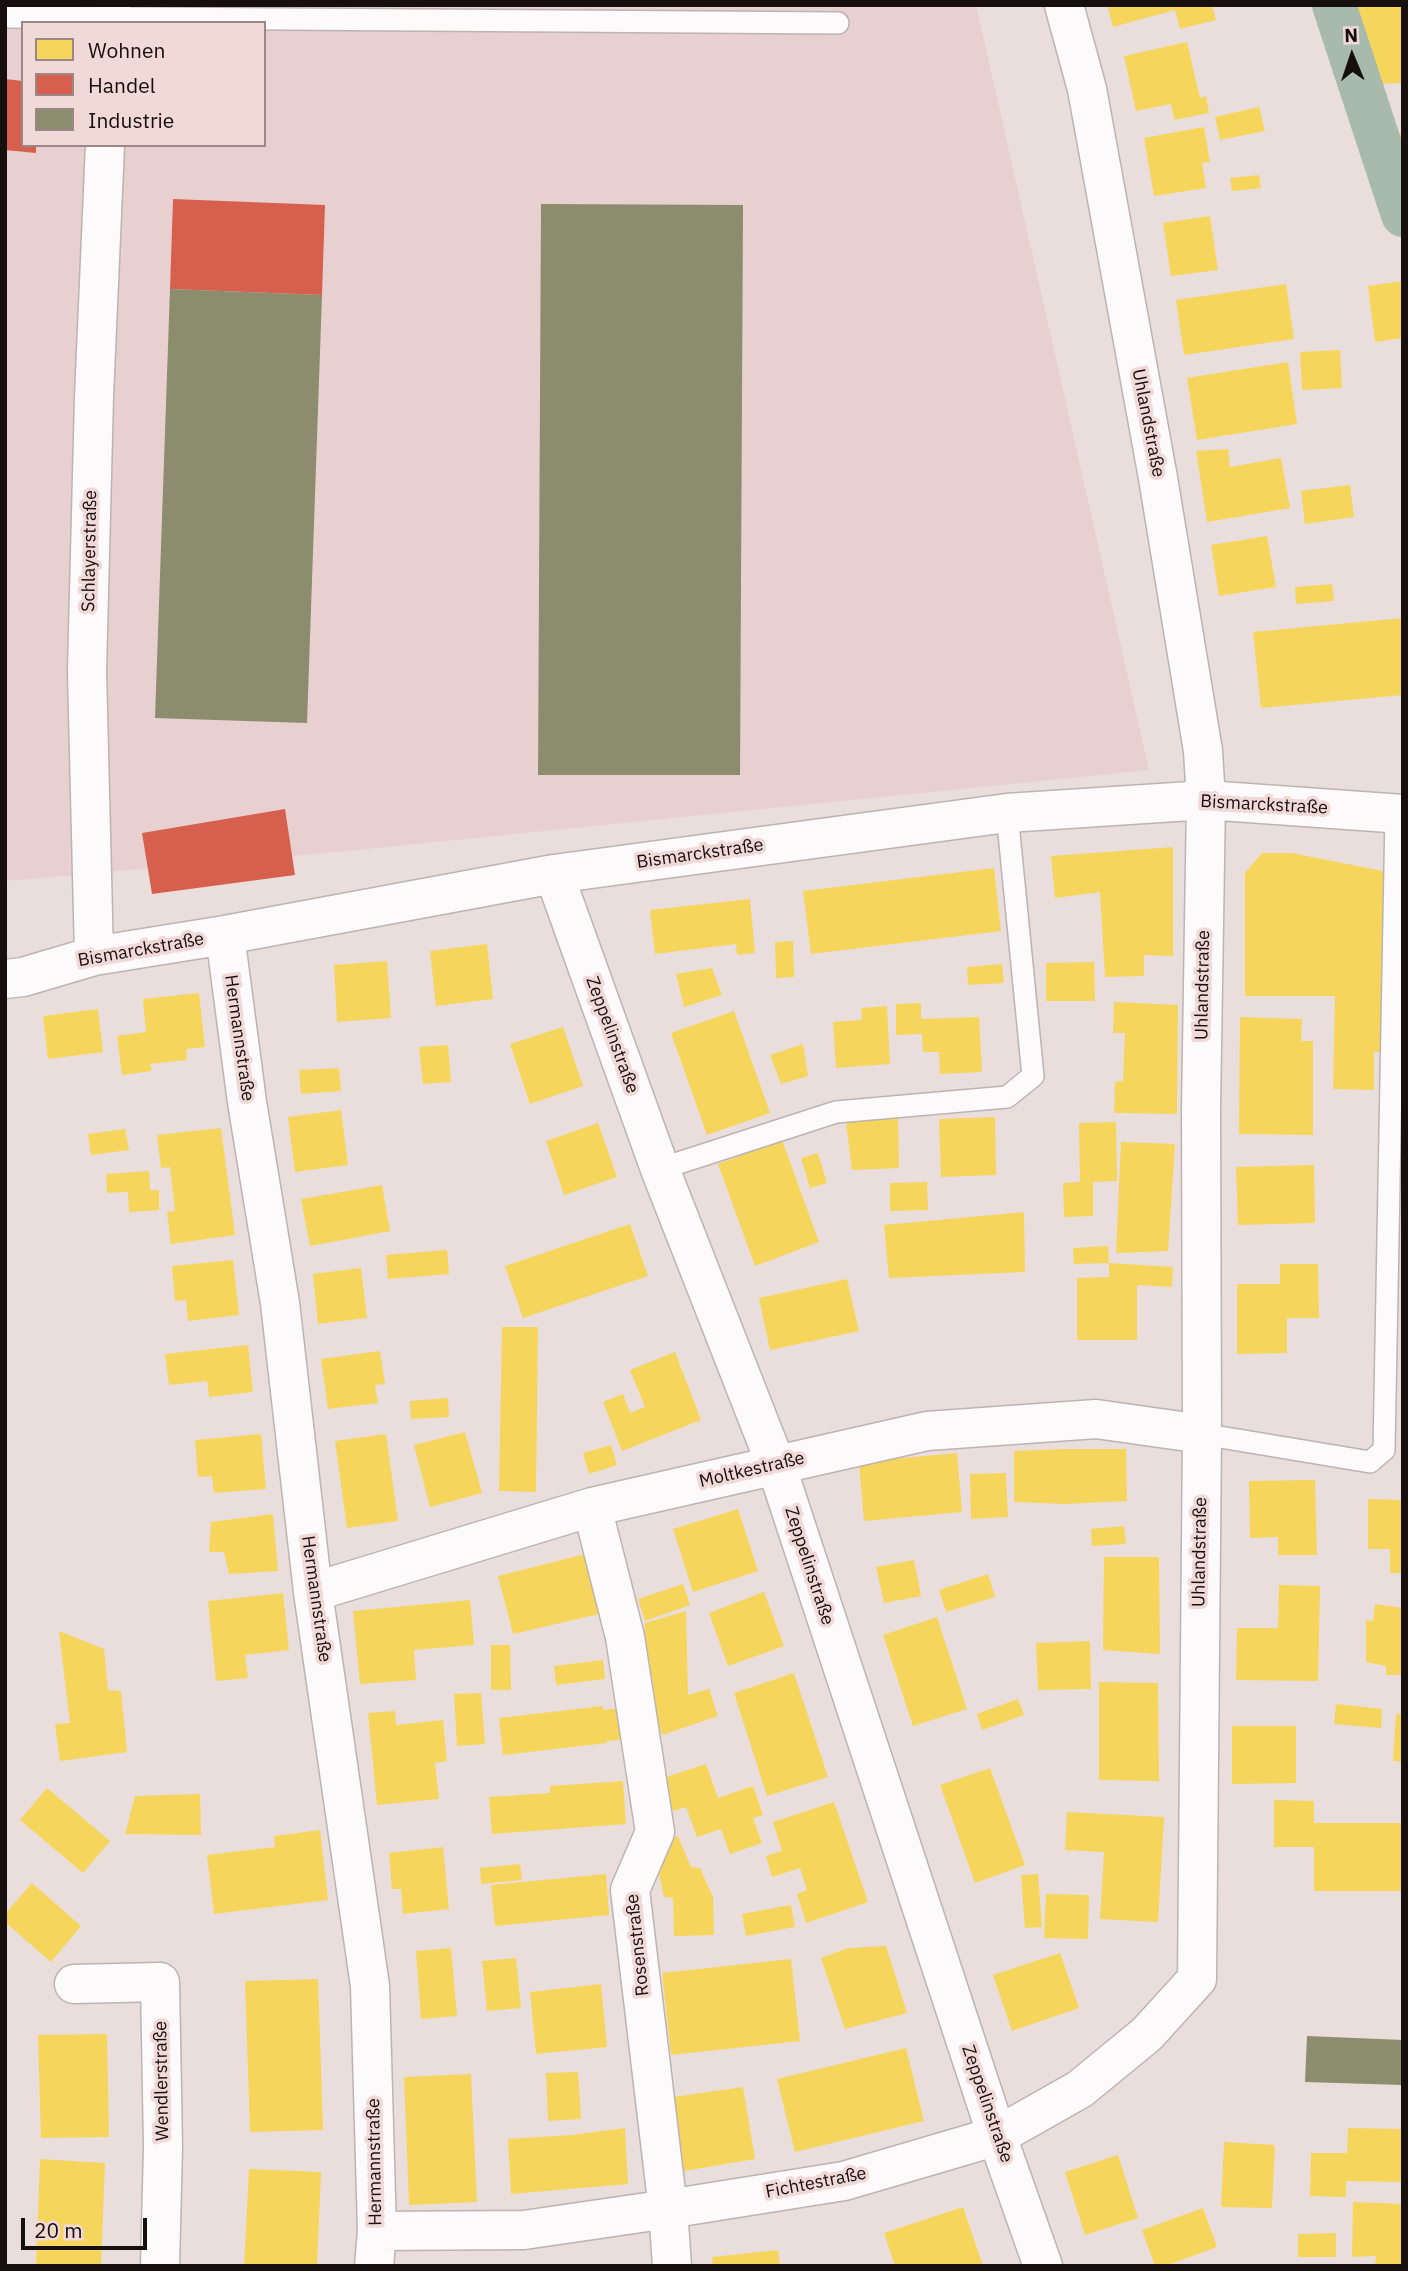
<!DOCTYPE html>
<meta charset="utf-8">
<style>
body{margin:0}
#map{position:relative;width:1408px;height:2271px;overflow:hidden;background:#eadedd;font-family:"IBM Plex Sans",sans-serif}
canvas{display:block}
.frame{position:absolute;inset:0;border:7px solid #160f0e;pointer-events:none}
.legend{position:absolute;left:21px;top:21px;width:245px;height:126px;box-sizing:border-box;background:#f0d9d7;border:2px solid #998887;margin:0;padding:9px 12px;list-style:none;font-size:21px;color:#160f0e}
.legend li{display:flex;align-items:center;gap:14px;height:35px}
.legend b{width:35px;border:2px solid #998887}
.north{position:absolute;left:1317px;top:21px;width:70px;height:70px;-webkit-text-stroke:5px #f0d9d7;paint-order:stroke;rotate:358deg;font-size:19px;font-weight:700;line-height:28px;text-align:center;color:#160f0e}
.north::after{content:'';display:block;margin:auto;width:24px;height:32px;background:#160f0e;clip-path:polygon(50% 0,100% 100%,50% 72%,0 100%)}
.scale{position:absolute;left:21px;top:2218px;width:126px;height:32px;box-sizing:border-box;border:4px solid #160f0e;border-top:0;padding-left:9px;font-size:21px;line-height:24px;white-space:nowrap;color:#160f0e;-webkit-text-stroke:5px #f0d9d7;paint-order:stroke}
</style>
<div id="map">
<canvas width="1408" height="2271"></canvas>
<div class="frame"></div>
<ul class="legend">
<li><b style="height:19px;background:#f6d55c"></b>Wohnen</li>
<li><b style="height:19px;background:#d6604d"></b>Handel</li>
<li><b style="height:19px;background:#8c8c6e"></b>Industrie</li>
</ul>
<div class="north">N</div>
<div class="scale">20 m</div>
</div>
<script>
const ctx = document.querySelector('canvas').getContext('2d');
ctx.lineJoin = 'round';
function fillPath(path, color) { ctx.fillStyle = color; ctx.fill(path, 'evenodd'); }
const shape = rows => new Path2D(rows.map(r => 'M' + r).join(''));
function trace(path, color, width, dash) { ctx.strokeStyle = color; ctx.lineWidth = width; ctx.lineCap = dash ? 'butt' : 'round'; ctx.setLineDash(dash || []); ctx.stroke(path); }
function drawText(font, color, halo, rows, align = 'center') {
  ctx.font = font + ' "IBM Plex Sans",sans-serif'; ctx.lineWidth = 7; ctx.setLineDash([]); ctx.textBaseline = 'middle'; ctx.strokeStyle = halo; ctx.fillStyle = color; for (const [text, x, y, turn = 0] of rows) {
    ctx.save(); ctx.translate(x, y); ctx.rotate((+turn || 0) * Math.PI / 180); ctx.textAlign = isNaN(turn) ? turn : align; if (halo) ctx.strokeText(text, 0, 0); ctx.fillText(text, 0, 0); ctx.restore();
  }
}
const built = shape([
 [5,5,976,5,1149,770,347,851,5,881],
 [23,23,264,23,264,145,23,145]
]);
const homes = shape([
 [1107,5,1212,5,1216,20,1180,29,1175,10,1113,27],
 [1349,5,1403,5,1403,83,1377,84],
 [1187,42,1200,98,1206,96,1209,113,1174,120,1171,104,1136,111,1124,56],
 [1259,107,1265,131,1220,140,1215,117],
 [1204,127,1210,162,1202,163,1206,188,1154,196,1144,138],
 [1403,133,1403,168,1402,168,1393,136],
 [1259,175,1261,188,1232,191,1230,178],
 [1210,216,1218,270,1171,276,1163,223],
 [1403,281,1403,338,1375,342,1368,286],
 [1286,284,1294,339,1184,355,1176,300],
 [1340,350,1342,388,1302,390,1300,352],
 [1288,362,1297,424,1197,440,1187,378],
 [1228,449,1230,467,1281,458,1290,508,1207,522,1196,451],
 [1350,485,1354,517,1305,524,1301,491],
 [1267,536,1276,587,1219,596,1211,545],
 [1332,584,1334,601,1296,604,1295,587],
 [1403,618,1403,695,1261,708,1253,632],
 [1173,847,1173,956,1144,955,1144,976,1105,977,1100,892,1055,898,1051,856],
 [1262,853,1292,853,1383,871,1383,1052,1374,1052,1374,1090,1333,1089,1335,996,1245,996,1245,873],
 [994,868,1001,931,811,954,803,891],
 [750,899,755,953,737,955,736,944,655,954,650,910],
 [793,941,794,977,776,978,775,942],
 [487,944,493,999,436,1006,430,951],
 [387,961,391,1018,337,1022,334,965],
 [1094,962,1095,1001,1046,1001,1046,963],
 [1002,964,1004,983,968,985,967,967],
 [712,968,722,995,684,1007,676,974],
 [199,993,205,1047,186,1049,187,1060,150,1064,152,1071,122,1075,117,1036,146,1032,143,999],
 [1114,1002,1178,1005,1177,1114,1114,1113,1115,1082,1123,1081,1125,1033,1113,1033],
 [921,1003,921,1019,979,1017,982,1072,940,1074,939,1052,923,1052,922,1034,896,1035,896,1004],
 [887,1006,890,1064,836,1068,833,1022,862,1020,861,1008],
 [98,1009,103,1052,48,1059,43,1016],
 [734,1011,770,1113,707,1135,671,1033],
 [1240,1017,1302,1019,1301,1041,1313,1041,1313,1135,1239,1134],
 [563,1027,583,1086,530,1104,510,1044],
 [803,1044,808,1076,781,1084,770,1055],
 [448,1045,451,1082,423,1084,419,1047],
 [339,1068,341,1091,301,1094,299,1070],
 [341,1110,348,1165,295,1172,288,1117],
 [898,1114,899,1168,852,1170,846,1122],
 [995,1117,996,1175,941,1177,939,1119],
 [1116,1122,1117,1181,1093,1182,1093,1216,1064,1217,1063,1183,1080,1182,1079,1123],
 [598,1123,617,1177,564,1195,546,1141],
 [221,1128,235,1235,171,1244,167,1212,175,1211,170,1167,161,1168,157,1135],
 [125,1129,129,1150,91,1155,88,1134],
 [782,1140,819,1242,755,1266,718,1164],
 [1121,1142,1175,1144,1168,1251,1116,1253],
 [818,1153,827,1183,810,1188,801,1158],
 [1314,1165,1315,1223,1238,1225,1236,1167],
 [149,1171,150,1190,159,1190,159,1210,129,1212,128,1192,107,1193,106,1174],
 [927,1182,928,1210,890,1211,890,1183],
 [382,1185,390,1231,310,1246,301,1199],
 [1024,1212,1025,1272,889,1278,884,1225],
 [630,1224,648,1276,523,1318,505,1266],
 [1108,1246,1109,1263,1074,1264,1073,1248],
 [447,1250,449,1274,388,1279,386,1255],
 [233,1260,239,1315,188,1321,186,1300,175,1301,172,1266],
 [1109,1263,1173,1267,1172,1287,1137,1285,1137,1340,1077,1340,1077,1278,1109,1277],
 [1280,1264,1318,1264,1319,1318,1287,1318,1287,1353,1237,1354,1237,1284,1280,1284],
 [361,1268,367,1318,318,1324,313,1274],
 [847,1279,859,1331,770,1350,759,1298],
 [502,1327,538,1327,536,1492,499,1491],
 [248,1345,253,1392,209,1397,207,1381,169,1385,165,1354],
 [380,1351,385,1384,375,1385,378,1403,328,1409,321,1359],
 [675,1352,701,1420,622,1451,603,1402,623,1394,630,1413,645,1407,630,1370],
 [448,1398,449,1417,411,1419,410,1401],
 [465,1432,482,1493,430,1507,414,1445],
 [261,1434,266,1489,214,1493,212,1476,198,1477,195,1440],
 [386,1434,398,1521,347,1528,335,1441],
 [611,1445,617,1465,589,1474,583,1453],
 [1064,1449,1126,1449,1127,1501,1065,1504,1014,1502,1014,1451],
 [957,1453,962,1512,864,1521,859,1462],
 [1006,1473,1008,1517,971,1519,970,1474],
 [1315,1480,1317,1555,1278,1555,1278,1537,1250,1538,1249,1481],
 [1368,1499,1403,1500,1403,1573,1390,1573,1390,1549,1368,1549],
 [738,1509,758,1571,693,1592,673,1529],
 [273,1514,278,1571,229,1574,224,1552,209,1552,211,1522],
 [1124,1526,1126,1544,1092,1546,1091,1529],
 [585,1554,599,1614,513,1634,498,1576],
 [1104,1557,1159,1557,1160,1654,1103,1650],
 [914,1560,921,1596,884,1603,876,1567],
 [988,1574,995,1597,946,1612,939,1590],
 [683,1584,690,1605,645,1621,638,1599],
 [1279,1585,1320,1586,1318,1681,1236,1680,1237,1628,1278,1628],
 [764,1592,784,1646,728,1666,709,1613],
 [283,1593,289,1650,245,1655,248,1678,216,1681,208,1601],
 [470,1600,474,1645,414,1650,416,1680,360,1684,353,1611],
 [1375,1604,1403,1608,1403,1675,1386,1675,1386,1666,1366,1662,1366,1620,1373,1621],
 [686,1611,688,1695,709,1689,718,1716,662,1735,652,1708,644,1709,645,1623],
 [937,1617,967,1709,913,1726,883,1635],
 [59,1631,104,1649,108,1690,121,1691,127,1752,60,1761,55,1724,70,1723],
 [1090,1641,1091,1689,1038,1690,1036,1643],
 [491,1645,510,1645,511,1690,491,1690],
 [603,1660,605,1679,556,1685,554,1666],
 [794,1673,828,1777,767,1796,734,1693],
 [1099,1682,1158,1683,1159,1781,1099,1780],
 [481,1693,485,1744,457,1746,454,1694],
 [1018,1699,1024,1715,982,1730,977,1714],
 [1336,1704,1382,1709,1381,1728,1334,1724],
 [603,1706,603,1710,621,1708,625,1739,607,1741,607,1743,503,1755,499,1718],
 [395,1711,396,1725,443,1720,447,1761,435,1763,439,1799,377,1805,368,1713],
 [1396,1714,1403,1714,1403,1762,1393,1761],
 [1232,1726,1296,1726,1296,1783,1232,1784],
 [706,1764,718,1798,753,1786,763,1815,753,1818,762,1843,730,1854,721,1829,697,1837,686,1807,673,1811,663,1778],
 [990,1768,1025,1865,975,1883,940,1785],
 [623,1781,626,1824,492,1834,489,1797,550,1793,550,1786],
 [47,1788,110,1841,83,1873,20,1820],
 [200,1794,201,1835,125,1834,135,1796],
 [1274,1800,1314,1801,1314,1823,1403,1823,1403,1891,1314,1891,1314,1847,1274,1847],
 [834,1802,868,1902,806,1923,797,1894,807,1890,800,1868,772,1877,766,1856,782,1851,773,1822],
 [1067,1812,1164,1817,1158,1922,1100,1919,1104,1852,1065,1850],
 [320,1830,328,1900,214,1914,207,1855,275,1847,274,1836],
 [678,1836,691,1867,700,1868,713,1897,714,1935,674,1936,673,1898,664,1897,657,1866,655,1845],
 [443,1847,449,1909,403,1914,401,1889,392,1889,389,1853],
 [520,1864,522,1880,481,1884,480,1868],
 [606,1874,609,1915,495,1926,491,1885],
 [1038,1874,1042,1927,1025,1928,1021,1875],
 [32,1883,81,1926,51,1962,5,1922,5,1914],
 [1046,1894,1089,1895,1088,1939,1044,1938],
 [791,1905,795,1927,746,1936,742,1914],
 [886,1946,907,2013,845,2029,821,1958,848,1948],
 [451,1948,457,2016,421,2019,416,1951],
 [1060,1953,1079,2008,1012,2031,993,1975],
 [516,1958,521,2008,487,2011,482,1961],
 [791,1959,800,2041,671,2055,662,1973],
 [318,1979,323,2130,250,2132,245,1981],
 [601,1984,607,2047,536,2054,530,1992],
 [107,2034,109,2137,41,2138,38,2035],
 [906,2048,924,2121,795,2152,777,2079],
 [578,2072,581,2119,548,2121,546,2073],
 [471,2074,477,2202,409,2205,404,2077],
 [743,2087,755,2159,684,2171,673,2097],
 [625,2128,628,2184,511,2194,508,2139,571,2135],
 [1348,2128,1403,2129,1403,2182,1346,2181,1346,2197,1310,2196,1311,2153,1347,2153],
 [1224,2142,1275,2145,1272,2208,1221,2207],
 [1118,2155,1138,2218,1085,2235,1065,2172],
 [40,2159,105,2163,101,2266,36,2266],
 [249,2169,321,2172,317,2266,244,2266],
 [1353,2202,1403,2204,1403,2266,1375,2266,1376,2256,1352,2257],
 [963,2207,983,2266,895,2266,884,2233],
 [1203,2208,1217,2247,1165,2266,1155,2266,1142,2230],
 [1336,2233,1336,2257,1298,2257,1298,2234],
 [778,2250,780,2266,713,2266,712,2257]
]);
const shops = shape([
 [5,79,23,81,23,145,36,145,36,153,5,150],
 [173,199,325,205,322,295,170,289],
 [285,809,295,875,152,894,142,833]
]);
const industry = shape([
 [541,204,743,205,740,775,538,775],
 [170,289,322,295,307,723,155,718],
 [1307,2036,1403,2040,1403,2085,1305,2082]
]);
const canal = shape([
 [1334,5,1403,215]
]);
const service = shape([
 [5,17,838,23],
 [660,1169,836,1112,1007,1097,1033,1076,1007,813],
 [1202,1434,1370,1462,1384,1450,1396,813]
]);
const minor = shape([
 [111,23,111,5],
 [554,874,660,1169,776,1465,997,2136,1043,2266],
 [225,935,247,1102,280,1303,313,1592,370,1986,377,2231,374,2266],
 [94,956,87,671,94,397,105,145],
 [5,979,23,977,94,956,225,935,554,874,1007,813,1206,800,1403,814],
 [592,1507,625,1637,655,1832,630,1890,668,2209,672,2266],
 [313,1592,592,1507,927,1431,1096,1419,1202,1434],
 [74,1984,160,1982,163,2147,160,2266],
 [377,2231,524,2230,668,2209,844,2181,997,2136,1080,2089,1147,2034,1197,1979,1202,1434,1201,1109,1206,800,1203,751,1158,478,1087,89,1064,5]
]);
const streetNames = [
 ["Uhlandstraße",1148,423,79],
 ["Schlayerstraße",90,551,-89],
 ["Bismarckstraße",1264,805,3],
 ["Bismarckstraße",700,854,-8],
 ["Bismarckstraße",141,950,-10],
 ["Uhlandstraße",1203,985,-89],
 ["Zeppelinstraße",612,1035,70],
 ["Hermannstraße",239,1038,82],
 ["Moltkestraße",752,1470,-13],
 ["Uhlandstraße",1200,1552,-89],
 ["Zeppelinstraße",809,1566,72],
 ["Hermannstraße",316,1599,82],
 ["Rosenstraße",638,1945,-96],
 ["Wendlerstraße",162,2081,-91],
 ["Zeppelinstraße",987,2104,71],
 ["Hermannstraße",375,2162,-91],
 ["Fichtestraße",816,2183,-11]
];
fillPath(built, '#e7d0cf');
fillPath(homes, '#f6d55c');
fillPath(shops, '#d6604d');
fillPath(industry, '#8c8c6e');
trace(canal, '#a8baac', 44);
trace(service, '#bcb3b2', 24);
trace(minor, '#bcb3b2', 41);
trace(service, '#fcfafa', 21);
trace(minor, '#fcfafa', 38);
drawText('18px', '#160f0e', '#f0d9d7', streetNames);
</script>
